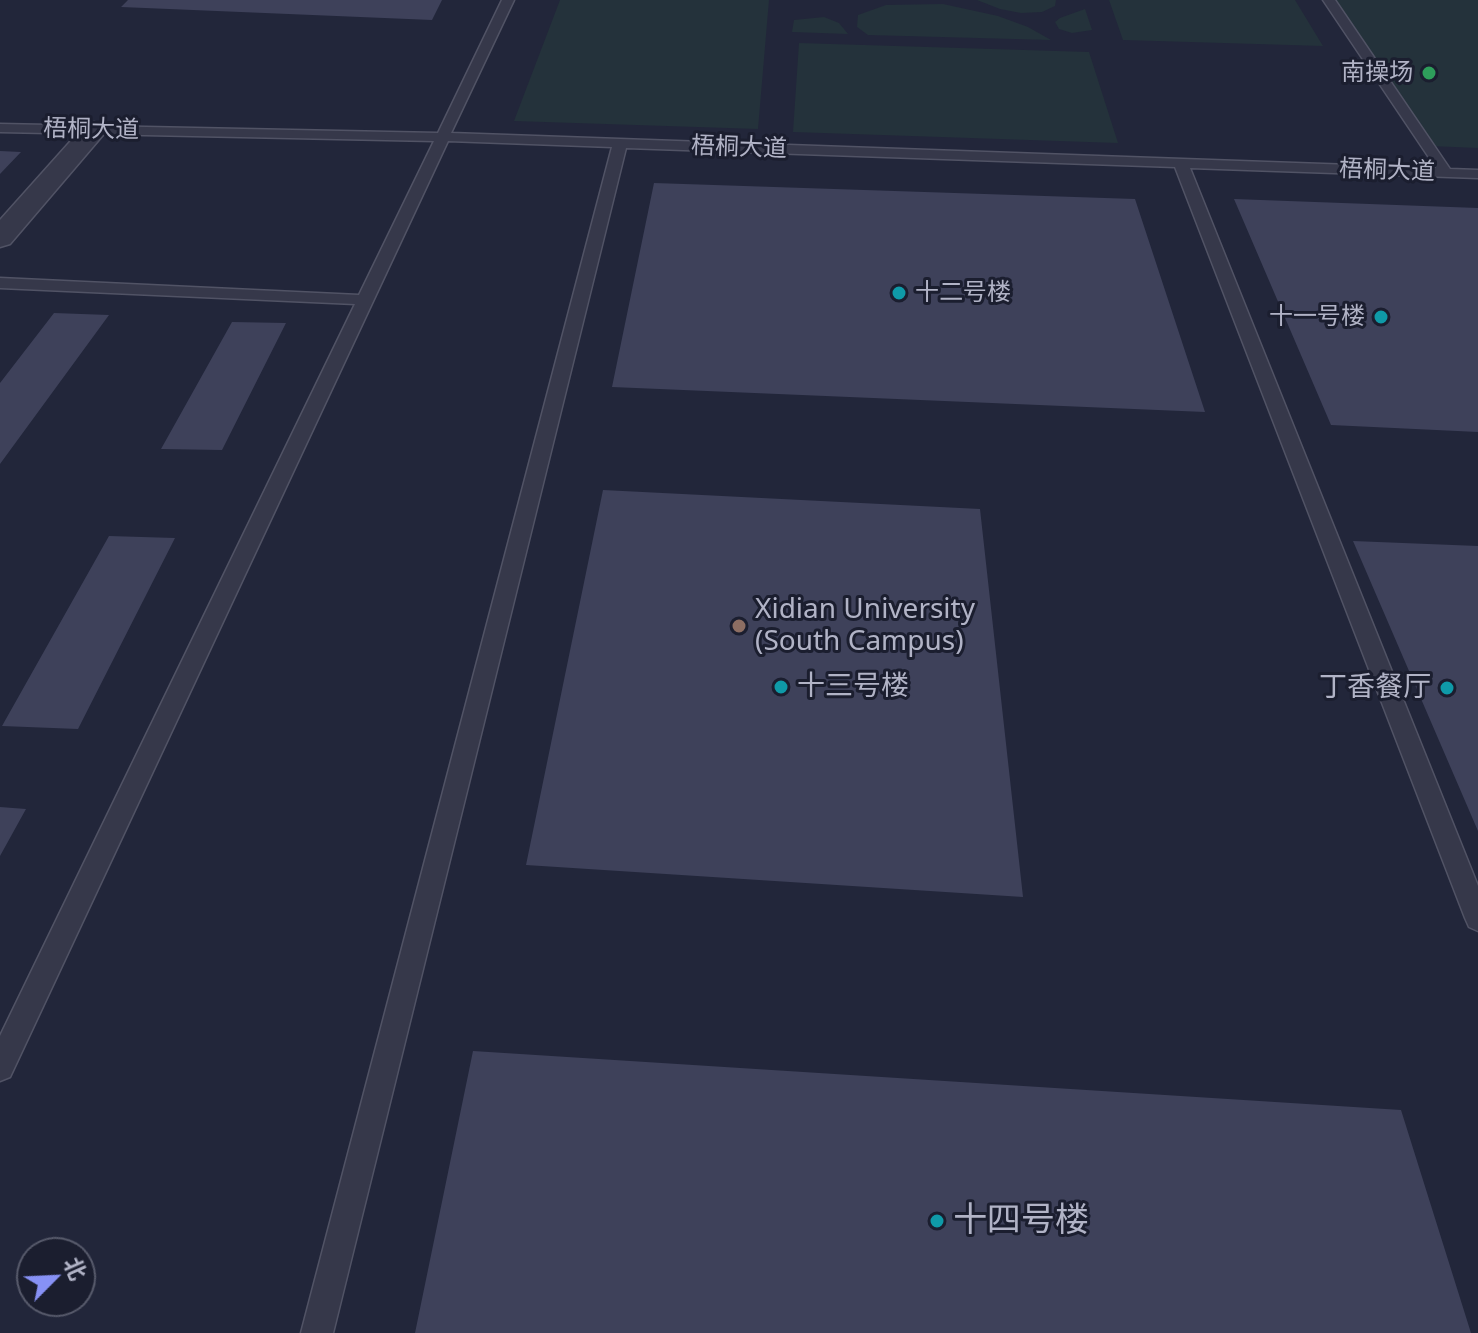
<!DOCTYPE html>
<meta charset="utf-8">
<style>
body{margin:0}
#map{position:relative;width:1478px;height:1333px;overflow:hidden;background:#22263a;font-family:"Noto Sans","Noto Sans SC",sans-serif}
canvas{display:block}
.north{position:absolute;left:16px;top:1237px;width:80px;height:80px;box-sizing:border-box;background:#1b1e2f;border:2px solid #575a6b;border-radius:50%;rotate:66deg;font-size:22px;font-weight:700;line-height:32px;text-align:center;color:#b1b3c6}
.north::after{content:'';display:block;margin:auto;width:28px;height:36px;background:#8791f5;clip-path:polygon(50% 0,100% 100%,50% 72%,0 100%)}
</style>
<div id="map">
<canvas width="1478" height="1333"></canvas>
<div class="north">北</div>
</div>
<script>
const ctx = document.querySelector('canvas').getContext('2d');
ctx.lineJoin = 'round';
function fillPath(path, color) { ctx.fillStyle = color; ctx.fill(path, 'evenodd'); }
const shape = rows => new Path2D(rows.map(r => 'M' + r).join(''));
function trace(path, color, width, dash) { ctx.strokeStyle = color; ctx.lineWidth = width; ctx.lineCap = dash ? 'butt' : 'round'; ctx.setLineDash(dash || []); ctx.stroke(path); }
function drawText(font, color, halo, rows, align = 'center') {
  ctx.font = font + ' "Noto Sans","Noto Sans SC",sans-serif'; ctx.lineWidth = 6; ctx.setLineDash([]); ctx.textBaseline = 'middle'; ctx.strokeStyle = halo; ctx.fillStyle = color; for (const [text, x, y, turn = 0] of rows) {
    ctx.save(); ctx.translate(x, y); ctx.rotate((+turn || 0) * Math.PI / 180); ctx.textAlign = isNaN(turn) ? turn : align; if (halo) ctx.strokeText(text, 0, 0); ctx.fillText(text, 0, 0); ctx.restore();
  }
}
const green = shape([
 [560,0,769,0,758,129,514,121],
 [977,0,1056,0,1055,6,1042,12,1021,13,1000,9],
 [1109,0,1295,0,1323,46,1123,40],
 [1329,0,1478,0,1478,148,1430,146],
 [943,4,998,16,1028,27,1051,40,868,35,857,27,858,15,886,5],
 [1085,9,1092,30,1072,33,1059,29,1055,22,1060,18],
 [824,17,839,23,848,34,792,32,794,20],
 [799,43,1089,52,1118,143,793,132]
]);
const building = shape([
 [128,0,442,0,432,20,121,7],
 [0,151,21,152,0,174],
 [654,183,1135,199,1205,412,612,387],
 [1234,199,1478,208,1478,432,1331,425],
 [54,313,109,315,0,464,0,383],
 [232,322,286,323,222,450,161,449],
 [603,490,980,509,1023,897,526,865],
 [109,536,175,538,78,729,2,726],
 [1353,541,1478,546,1478,831],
 [0,807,26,809,0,856],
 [473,1051,1401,1110,1471,1333,415,1333]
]);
const lane = shape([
 [502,0,514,0,451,133,1436,168,1323,0,1335,0,1450,169,1478,170,1478,178,1190,168,1478,886,1478,931,1469,927,1465,918,1175,167,626,148,333,1333,301,1333,612,147,448,141,10,1077,0,1081,0,1036,355,304,0,288,0,278,359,295,434,141,0,132,0,124,438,133,502,0]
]);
const street = shape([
 [94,122,103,125,107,130,103,135,10,244,0,247,0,220,85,125,94,122]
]);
const markers = [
 [1429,73,8,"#2e9e5b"],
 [899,293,8,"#0f9aa8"],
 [1381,317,8,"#0f9aa8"],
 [739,626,8,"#8d6e63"],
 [781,687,8,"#0f9aa8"],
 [1447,688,8,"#0f9aa8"],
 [937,1221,8,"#0f9aa8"]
];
const farPoinames = [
 ["南操场",1413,73],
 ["十二号楼",915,293,"left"],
 ["十一号楼",1365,317]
];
const farStreetnames = [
 ["梧桐大道",91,130,1],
 ["梧桐大道",739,148,2],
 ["梧桐大道",1387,171,2]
];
const poiNames = [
 ["Xidian University",755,610],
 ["(South Campus)",755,642],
 ["十三号楼",797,687],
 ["丁香餐厅",1431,688,"right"]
];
const nearPoinames = [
 ["十四号楼",953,1221]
];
fillPath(green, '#24323b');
fillPath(building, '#3e415a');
trace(lane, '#515365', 3);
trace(street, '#515365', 3);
fillPath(lane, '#36384a');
fillPath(street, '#36384a');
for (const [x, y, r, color] of markers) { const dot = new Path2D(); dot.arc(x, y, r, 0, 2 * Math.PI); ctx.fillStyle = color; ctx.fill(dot); trace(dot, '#1b1e2f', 3); }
drawText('24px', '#b1b3c6', '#1b1e2f', farPoinames, 'right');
drawText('24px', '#b1b3c6', '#1b1e2f', farStreetnames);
drawText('28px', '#b1b3c6', '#1b1e2f', poiNames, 'left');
drawText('34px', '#b1b3c6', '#1b1e2f', nearPoinames, 'left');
</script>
